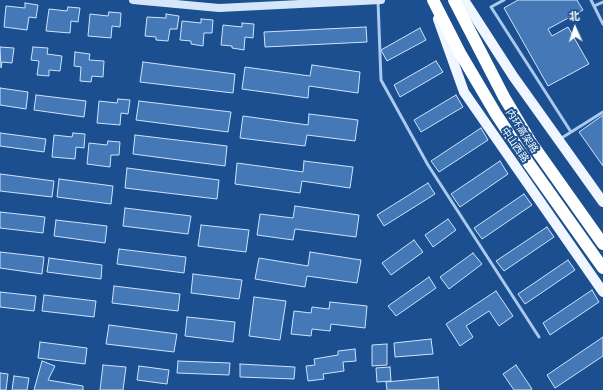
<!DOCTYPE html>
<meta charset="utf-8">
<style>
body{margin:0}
#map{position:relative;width:603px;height:390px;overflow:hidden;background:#1b4f8f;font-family:Lato,"Noto Sans SC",sans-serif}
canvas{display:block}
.north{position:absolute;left:555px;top:8px;width:40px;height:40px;-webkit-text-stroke:3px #1b4f8f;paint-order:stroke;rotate:357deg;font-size:11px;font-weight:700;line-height:16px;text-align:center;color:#fff}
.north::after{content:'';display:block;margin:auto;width:14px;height:18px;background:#fff;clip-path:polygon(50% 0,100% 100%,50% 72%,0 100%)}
</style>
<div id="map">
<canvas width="603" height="390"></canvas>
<div class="north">北</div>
</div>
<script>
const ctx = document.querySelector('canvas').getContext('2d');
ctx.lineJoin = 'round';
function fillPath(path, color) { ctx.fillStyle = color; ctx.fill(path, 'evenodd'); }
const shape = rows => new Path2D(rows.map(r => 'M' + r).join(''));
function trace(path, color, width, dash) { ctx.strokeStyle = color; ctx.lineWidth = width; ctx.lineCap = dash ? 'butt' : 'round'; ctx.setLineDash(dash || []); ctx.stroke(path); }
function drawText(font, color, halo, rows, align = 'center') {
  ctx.font = font + ' Lato,"Noto Sans SC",sans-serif'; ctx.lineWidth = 4; ctx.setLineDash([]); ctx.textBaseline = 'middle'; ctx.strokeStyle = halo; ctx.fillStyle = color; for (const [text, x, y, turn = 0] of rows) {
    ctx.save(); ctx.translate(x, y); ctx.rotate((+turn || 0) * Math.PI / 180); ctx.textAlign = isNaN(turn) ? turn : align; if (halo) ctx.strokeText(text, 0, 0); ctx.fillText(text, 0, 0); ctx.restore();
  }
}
const building = shape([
 [518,0,577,0,583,10,548,29,552,36,568,27,589,64,548,86,504,8,518,0],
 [25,3,38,5,36,18,29,17,27,30,4,27,6,6,25,8,25,3],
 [68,7,80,8,78,22,71,21,70,33,46,31,49,9,67,11,68,7],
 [109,12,121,13,120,27,112,26,111,38,88,36,90,14,108,16,109,12],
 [166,14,179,16,177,29,170,29,168,41,156,40,156,37,145,36,147,17,166,18,166,14],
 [201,19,213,20,212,33,204,33,203,46,191,44,191,41,180,40,182,21,201,23,201,19],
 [242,23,254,24,253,38,245,37,244,50,232,48,232,46,221,45,223,25,242,27,242,23],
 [366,27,367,42,265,47,264,32,366,27],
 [420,28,426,40,387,61,381,50,420,28],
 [0,47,14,48,12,63,2,62,1,68,0,47],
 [33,47,48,48,47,54,62,56,60,71,49,70,49,76,37,75,39,61,31,60,33,47],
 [75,52,90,54,89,60,104,61,103,77,92,76,91,82,80,81,81,67,74,66,75,52],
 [436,61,443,72,400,97,394,85,436,61],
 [143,62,235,74,233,93,140,82,143,62],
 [312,65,360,72,358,93,309,86,308,98,242,89,245,67,310,76,312,65],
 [0,88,28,92,26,109,0,105,0,88],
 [36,95,86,101,84,117,34,110,36,95],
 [456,95,463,107,421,132,414,120,456,95],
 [118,99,130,100,128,114,121,113,120,125,97,123,99,101,117,103,118,99],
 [139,101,231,112,228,132,136,120,139,101],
 [309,114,358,120,355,141,307,135,305,146,240,138,243,116,308,125,309,114],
 [603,115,603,166,579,132,603,115],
 [481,128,488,140,439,172,431,161,481,128],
 [0,133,46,139,44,152,0,146,0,133],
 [73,133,85,134,84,148,76,147,75,159,52,157,54,135,72,137,73,133],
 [135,135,227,146,225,166,133,154,135,135],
 [108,141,120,142,119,155,111,155,110,167,87,164,89,143,107,145,108,141],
 [304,161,353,167,350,188,302,181,300,193,235,184,237,163,303,172,304,161],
 [500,161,508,174,460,207,451,194,500,161],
 [127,168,219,180,217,199,125,188,127,168],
 [0,174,54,181,52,197,0,191,0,174],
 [59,179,113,186,111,204,57,197,59,179],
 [428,183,435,194,384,226,377,215,428,183],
 [524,194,532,205,482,239,474,228,524,194],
 [295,206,359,215,356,237,295,229,293,240,257,235,260,214,293,218,295,206],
 [125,208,191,216,188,234,123,226,125,208],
 [0,212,45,217,43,233,0,228,0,212],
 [448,219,456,230,433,247,425,235,448,219],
 [56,220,107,226,105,243,54,236,56,220],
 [201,225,249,230,246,252,198,246,201,225],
 [547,227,554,237,504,271,496,261,547,227],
 [414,240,423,252,391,275,382,263,414,240],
 [119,249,186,257,184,273,117,264,119,249],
 [0,252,44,257,42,274,0,268,0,252],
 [310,252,361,260,357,283,307,276,305,287,255,279,259,258,308,266,310,252],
 [473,253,482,264,449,289,440,277,473,253],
 [49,258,102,265,101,279,47,272,49,258],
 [568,260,575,270,525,304,518,294,568,260],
 [193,274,242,280,239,299,191,293,193,274],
 [429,277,436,288,396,316,388,306,429,277],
 [114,286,180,294,178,311,112,303,114,286],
 [592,290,599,302,550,335,543,323,592,290],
 [496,291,513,316,499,326,489,311,466,326,473,337,460,346,446,324,496,291],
 [0,292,36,296,34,311,0,307,0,292],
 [44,295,96,301,94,317,42,311,44,295],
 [254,297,286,301,280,340,249,336,254,297],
 [330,302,367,306,365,328,331,324,330,331,312,329,311,336,291,334,294,311,311,313,312,307,329,309,330,302],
 [187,317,235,322,233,342,185,336,187,317],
 [109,325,177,334,174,352,106,344,109,325],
 [603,337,603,356,555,388,547,375,603,337],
 [431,339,433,354,395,357,394,343,431,339],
 [40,342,87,348,85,364,38,358,40,342],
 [387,344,387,365,372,366,372,345,387,344],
 [355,349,356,361,343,362,344,371,323,374,324,379,308,381,306,366,315,365,314,359,338,355,338,351,355,349],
 [42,361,55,366,48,380,83,386,83,390,34,390,42,361],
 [178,361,230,363,229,375,177,373,178,361],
 [240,364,295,367,294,379,240,377,240,364],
 [103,365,126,367,123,390,100,390,103,365],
 [516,365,532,389,530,390,514,390,503,374,516,365],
 [139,366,169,370,167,384,137,380,139,366],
 [390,367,391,381,377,382,376,368,390,367],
 [0,373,8,374,6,390,0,390,0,373],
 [14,376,29,378,27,390,12,390,14,376],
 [438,377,439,390,387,390,386,382,438,377]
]);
const lane = shape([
 [504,0,491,7,571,132],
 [591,0,603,24],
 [378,1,381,80,428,165,539,337],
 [594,6,603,2],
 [560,139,603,112]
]);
const secondary = shape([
 [133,0,219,8,381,0]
]);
const primary = shape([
 [464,0,513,76,603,202],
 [438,19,464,92,603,292]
]);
const highway = shape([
 [433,0,460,53,496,114,527,161,603,268],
 [454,0,504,97,532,144,603,244]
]);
const streetNames = [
 ["内环高架路",522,131,57],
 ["中山西路",515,145,55]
];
fillPath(building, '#4478b7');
trace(building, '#cfe3fa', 1);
trace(lane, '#a9c9ee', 3);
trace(secondary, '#d6e6fa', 8);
trace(primary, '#f0f6ff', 10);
trace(highway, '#fff', 12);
drawText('10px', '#fff', '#1b4f8f', streetNames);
</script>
